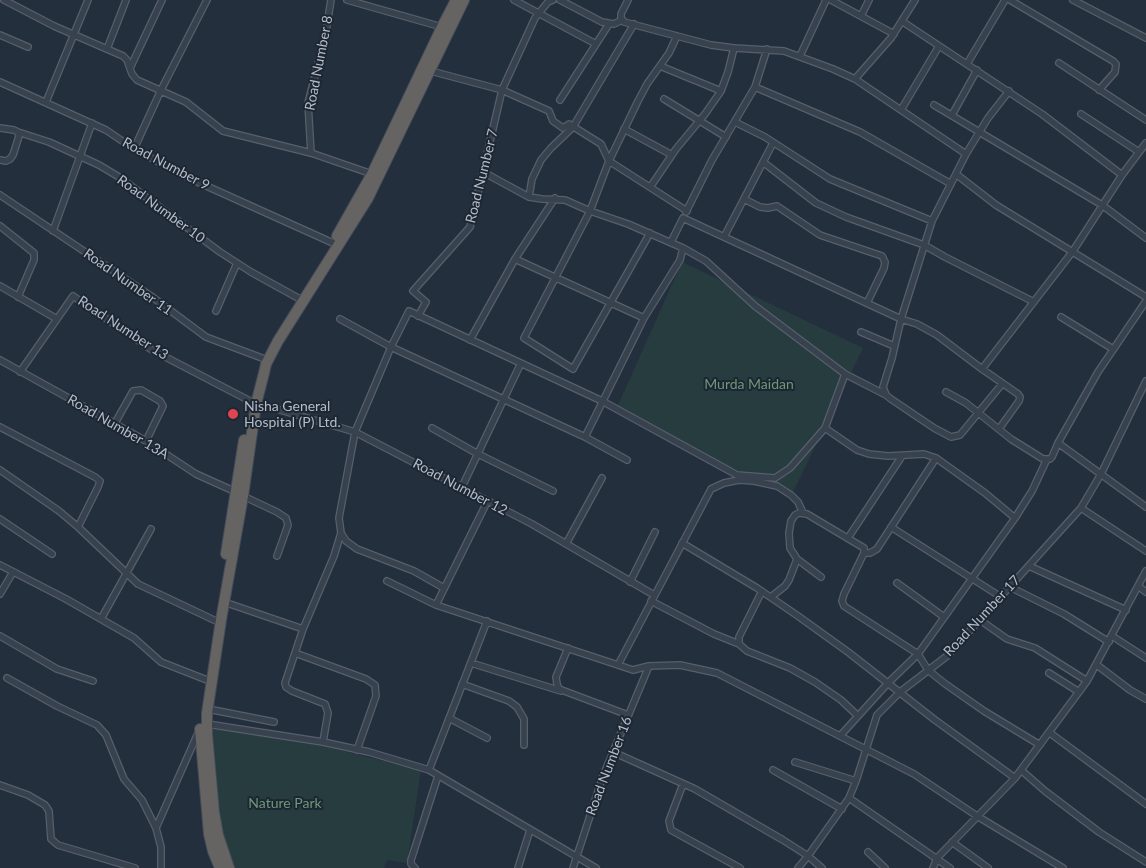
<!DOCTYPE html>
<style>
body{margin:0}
canvas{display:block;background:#242f3e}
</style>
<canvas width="1146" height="868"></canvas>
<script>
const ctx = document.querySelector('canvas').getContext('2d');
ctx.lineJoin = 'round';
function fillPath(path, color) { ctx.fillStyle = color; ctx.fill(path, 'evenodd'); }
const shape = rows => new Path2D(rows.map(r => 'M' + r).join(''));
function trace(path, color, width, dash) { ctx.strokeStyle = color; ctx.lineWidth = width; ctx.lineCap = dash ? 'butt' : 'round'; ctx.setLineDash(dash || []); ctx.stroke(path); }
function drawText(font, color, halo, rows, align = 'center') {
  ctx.font = font + ' Lato,sans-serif'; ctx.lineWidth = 4; ctx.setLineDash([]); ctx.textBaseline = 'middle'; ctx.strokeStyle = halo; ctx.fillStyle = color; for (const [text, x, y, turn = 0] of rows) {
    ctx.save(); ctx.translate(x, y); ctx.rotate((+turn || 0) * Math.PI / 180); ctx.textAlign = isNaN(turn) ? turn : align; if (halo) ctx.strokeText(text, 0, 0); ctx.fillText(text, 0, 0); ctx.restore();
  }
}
const green = shape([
 [682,262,863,348,791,496,615,412],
 [212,729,307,742,421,770,407,863,387,860,384,868,231,868,224,857]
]);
const minor = shape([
 [4,0,54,26,123,56,127,60,132,74,137,80,186,102,223,131,311,153],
 [331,0,325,37,308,103,311,153,372,174],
 [347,0,442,27],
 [514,0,596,44],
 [553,0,548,2,535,18,502,90,549,111,553,121,563,128,569,124,601,144,609,161,590,211,628,224,683,248,680,260,644,318,585,437],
 [560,0,602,22,614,24,622,20],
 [628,0,621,14,621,18,624,22,711,45,734,48,784,51,833,69,855,79,966,154],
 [831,0,894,34],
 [1010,0,1113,61,1116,64,1115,72,1099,90],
 [1073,0,1146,38],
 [861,16,869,0],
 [903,22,1042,114,1122,175],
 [0,35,28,47],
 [677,36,669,53,647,84,637,103,609,161,687,211],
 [107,49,126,0],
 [800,56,826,0],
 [1059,63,1146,120],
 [967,64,1005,0],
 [131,66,162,0],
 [660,66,721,91],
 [855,79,891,38,915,0],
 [0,82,106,130,134,149,191,179,333,243],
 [755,87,860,132,951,184],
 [664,99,726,137],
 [560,100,609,24],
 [46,102,88,0],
 [934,105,1102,205,1146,238],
 [901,110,939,46],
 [1081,114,1139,152],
 [952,115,977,70],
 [735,122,765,137,830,179,932,221],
 [0,128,14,130,18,132,19,136,13,155,10,159,6,161,0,160],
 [624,129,672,155],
 [18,132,49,142,99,165,119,177,220,252,251,272,298,298],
 [134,149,161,90,207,0],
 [763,162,816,203,846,217,924,245,945,257,1034,302],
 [483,172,529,197,542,199,565,200,590,211,524,338,573,369,650,233],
 [956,174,996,205,1146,297],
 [651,186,676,149,705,114,721,91,728,72,734,48],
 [0,195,151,296,206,337,262,358],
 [529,197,532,179,541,160,551,148,573,127,634,24],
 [744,199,760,207,768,208,777,206,820,235,882,256,885,262,884,268,867,303],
 [686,212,712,160,755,87,767,49],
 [0,226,34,253,34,260,18,297],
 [53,231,92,123],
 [724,237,773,143],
 [671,242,683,218,901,319,917,324,937,335,982,369,1018,394,1020,397,1019,401,999,429],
 [683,248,706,261,755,306,845,374,886,395],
 [515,259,555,198],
 [0,286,57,319,73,296,152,350,250,401,355,432,532,524,654,595],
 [216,311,237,263],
 [418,316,426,302,413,291,470,227,502,90,427,70],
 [1061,317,1113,349],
 [340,319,391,347,585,437,627,460],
 [861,332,894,346],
 [470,340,515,259,644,318],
 [0,360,146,441,196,474,236,492],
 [982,369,1073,251,1122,175,1146,143],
 [20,372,57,319],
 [1002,384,960,435,951,437,934,428,891,399,886,395,883,387,892,358,901,319,932,221,966,154,988,118,1009,91],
 [946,392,966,403,1011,439,1043,459,1050,459,1052,457,1058,443,1098,372,1146,301],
 [115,423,133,391,141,390,160,401,163,406,146,441],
 [0,427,95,477,100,481,98,487,78,527],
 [432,428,478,454,553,491],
 [825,428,857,450,869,454,888,456,924,454,936,458,985,493,1015,518],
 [1058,443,1146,507],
 [0,470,59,511,78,527,138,584,216,621],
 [461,489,521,363],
 [243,496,277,512,286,518,288,525,277,556],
 [1081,508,1146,551],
 [0,519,52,554],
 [891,527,1001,597],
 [848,538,902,456],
 [682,543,757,588,798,616,848,652,935,720,1015,778],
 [566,544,602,478],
 [864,553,870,553,877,549,936,458],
 [0,565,66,599,134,638,161,662,207,680],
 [1029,566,1126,610],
 [821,577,797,559,790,548,789,533,791,521,795,515,799,513,807,514,864,548,864,553,844,594,842,601,844,606,918,654,928,670,944,683,984,711,1040,745],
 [387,581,436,605,618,665,633,670,649,666,680,665,717,673,914,774,977,816,1063,868],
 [630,582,655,532],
 [897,583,944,617],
 [1138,586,1146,592],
 [1010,587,1064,614,1109,642],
 [444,588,414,571,357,549,346,541,341,533,339,518,355,432,391,347,409,311,602,401,737,475,775,478,790,468,825,428,845,374],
 [762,591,739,637,739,644,747,651,790,668,815,682,841,700,858,716],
 [0,594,13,572],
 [771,597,785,586,789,580,797,559],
 [651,601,714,634,739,644],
 [224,602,303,629],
 [436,605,487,502],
 [101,619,151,529],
 [980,620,1007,639,1035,648,1087,681],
 [487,621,429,770,596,868],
 [0,636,57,669,93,681],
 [1112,636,1146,658],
 [568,648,556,677,557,684,559,689,628,715],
 [295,653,366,679,375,685,376,696,357,750],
 [471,663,561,691],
 [618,665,711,489,724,483,739,480,754,481,777,486,791,495,798,502,803,513],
 [1097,665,1130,690,1146,699],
 [1049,673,1079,692],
 [7,678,57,706,97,725,106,735,124,779,142,800,156,828,161,847,161,868],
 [462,684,509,701,517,707,524,719,524,745],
 [208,709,274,722],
 [449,718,487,738],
 [207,724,323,742,369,752,429,770],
 [1050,733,1146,804],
 [840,736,888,683,918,654,1015,518,1032,491,1047,459],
 [323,742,328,713,325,704,292,691,286,687,285,683,303,629,334,556,341,533],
 [613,752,695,789,783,840,808,856,822,868],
 [795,762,856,781],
 [773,770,842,809],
 [1021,770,1045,791,1099,832,1146,862],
 [683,784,669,821,671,830,740,868],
 [0,785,28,795,45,805,49,811,51,839,58,845,135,868],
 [849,798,950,868],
 [156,828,198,733],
 [952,842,988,868],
 [868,852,885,868],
 [415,868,411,864,411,860,438,776],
 [518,868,530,830],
 [573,868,603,776,649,666],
 [798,868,808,856,849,798,856,781,877,715,900,692,947,656,1081,508,1101,474,1146,381],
 [933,868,937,858,1015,778,1087,681,1146,571]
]);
const trunk = shape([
 [337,236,372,174,442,27,456,0],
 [226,554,244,440],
 [200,729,209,834,213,851,220,868],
 [229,868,218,835,214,812,207,734,207,713,221,620,243,496,256,404,264,373,266,364,278,341,368,198,464,0]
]);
const markers = [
 [233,414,6,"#e0444e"]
];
const streetNames = [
 ["Road Number 8",319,63,-79],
 ["Road Number 9",166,164,28],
 ["Road Number 7",482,176,-76],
 ["Road Number 10",161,209,36],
 ["Road Number 11",128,282,35],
 ["Road Number 13",123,328,33],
 ["Road Number 13A",118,427,30],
 ["Road Number 12",460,487,28],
 ["Road Number 17",982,616,-47],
 ["Road Number 16",609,766,-69]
];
const parkNames = [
 ["Murda Maidan",749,384],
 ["Nature Park",285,803]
];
const poiNames = [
 ["Nisha General",244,406],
 ["Hospital (P) Ltd.",244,422]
];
fillPath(green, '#263c3f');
trace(minor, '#565f6c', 8);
trace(trunk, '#434c59', 12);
trace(minor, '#38414e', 5.5);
trace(trunk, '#656462', 10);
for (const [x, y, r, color] of markers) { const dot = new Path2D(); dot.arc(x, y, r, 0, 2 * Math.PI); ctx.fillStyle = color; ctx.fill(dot); trace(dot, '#1d2633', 2); }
drawText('14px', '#b4bcc9', '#1d2633', streetNames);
drawText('14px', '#6b9a76', '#1d2633', parkNames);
drawText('14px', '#b4bcc9', '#1d2633', poiNames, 'left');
</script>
